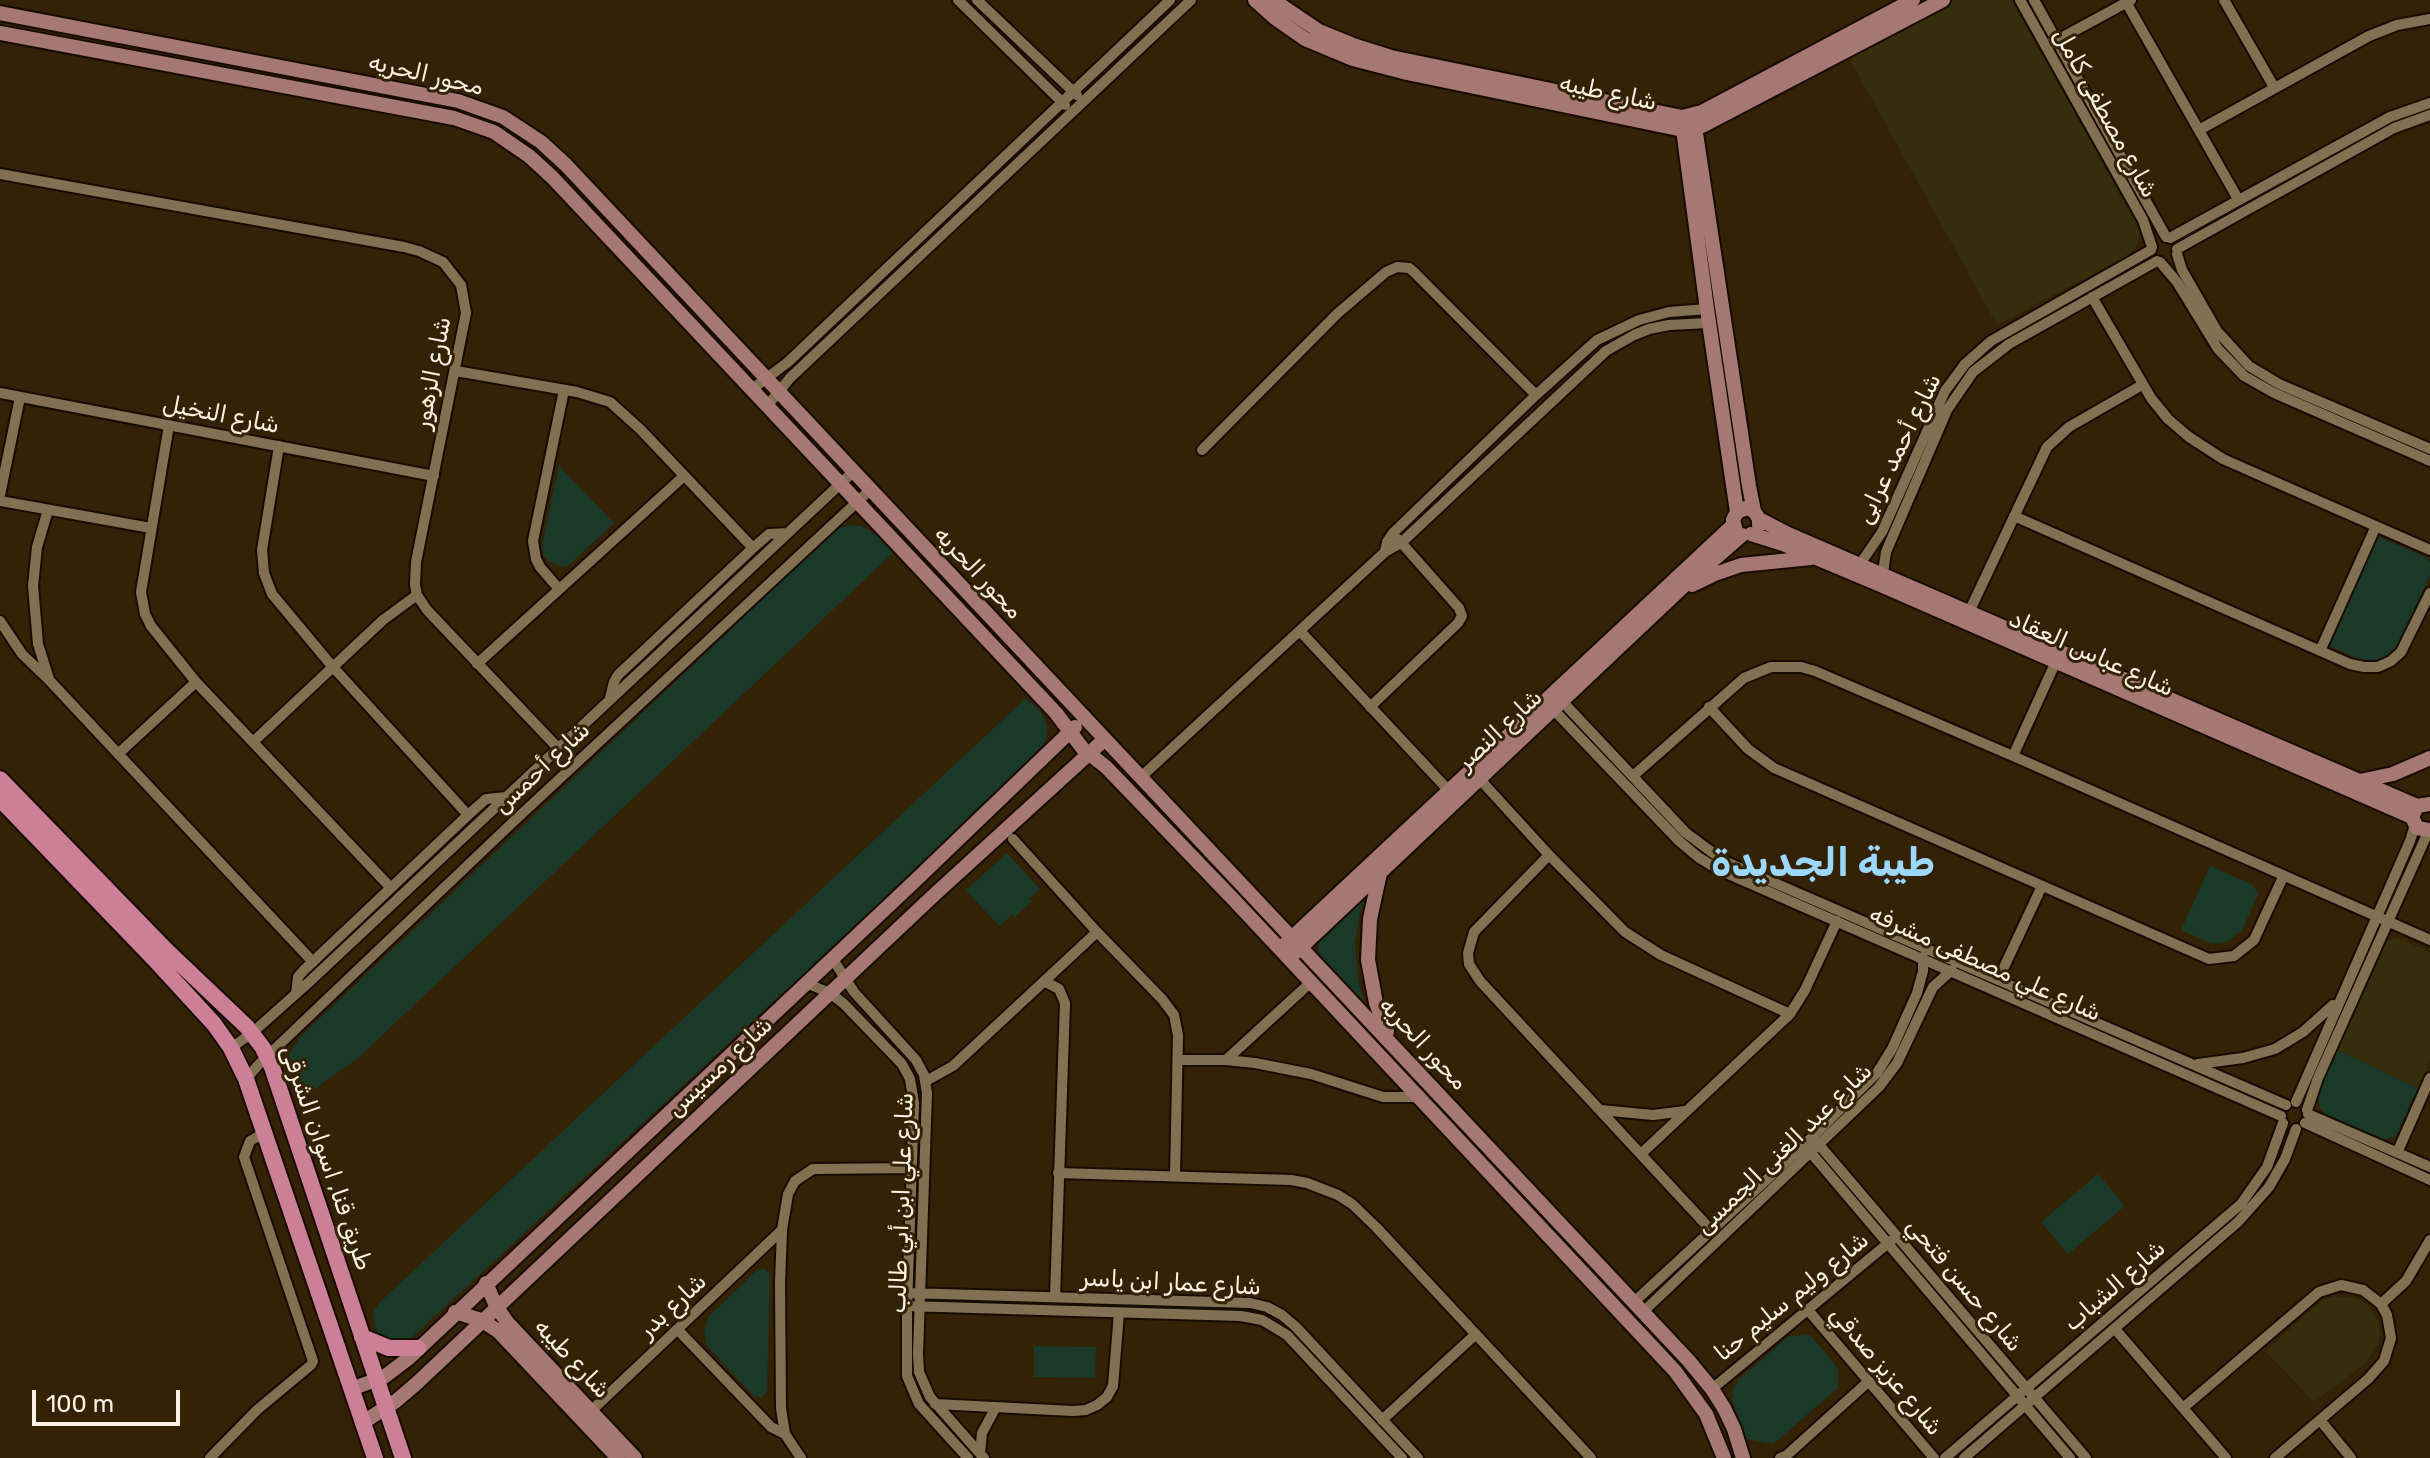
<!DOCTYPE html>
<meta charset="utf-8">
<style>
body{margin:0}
#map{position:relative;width:2430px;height:1458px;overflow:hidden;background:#332205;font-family:Rubik,sans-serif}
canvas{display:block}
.scale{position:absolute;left:32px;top:1390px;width:148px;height:36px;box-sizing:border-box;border:4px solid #fdf2e2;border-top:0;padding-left:10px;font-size:24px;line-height:28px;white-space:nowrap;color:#fdf2e2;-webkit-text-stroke:6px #332205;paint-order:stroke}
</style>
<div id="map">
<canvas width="2430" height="1458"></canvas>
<div class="scale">100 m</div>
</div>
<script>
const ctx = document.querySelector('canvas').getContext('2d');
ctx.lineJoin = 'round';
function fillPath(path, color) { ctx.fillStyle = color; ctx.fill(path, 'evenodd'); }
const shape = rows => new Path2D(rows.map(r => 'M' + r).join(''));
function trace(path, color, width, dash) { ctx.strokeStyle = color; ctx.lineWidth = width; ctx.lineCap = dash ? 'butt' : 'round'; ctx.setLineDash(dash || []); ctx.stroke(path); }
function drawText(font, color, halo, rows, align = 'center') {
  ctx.font = font + ' Rubik,"Noto Naskh Arabic",sans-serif'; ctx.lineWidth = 6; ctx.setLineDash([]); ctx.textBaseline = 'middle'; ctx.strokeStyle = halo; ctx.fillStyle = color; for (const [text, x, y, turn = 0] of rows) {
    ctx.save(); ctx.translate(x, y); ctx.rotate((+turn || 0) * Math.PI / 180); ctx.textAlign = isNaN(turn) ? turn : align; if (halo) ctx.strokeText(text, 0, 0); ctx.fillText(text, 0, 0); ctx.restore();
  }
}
const green = shape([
 [559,466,614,523,569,565,562,567,549,561,543,555,542,546],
 [850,525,861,526,875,534,894,552,358,1058,297,1102,291,1084,288,1066,289,1055,300,1037,837,529],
 [2377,536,2426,557,2430,563,2430,575,2397,648,2386,656,2373,660,2358,659,2330,646],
 [1026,698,1041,712,1047,725,1046,738,1038,753,999,792,409,1340,395,1342,378,1333,373,1318,374,1310,380,1302],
 [1007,853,1040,889,1028,900,1032,901,1014,918,1013,914,999,926,966,890],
 [2210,866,2253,885,2258,894,2242,930,2227,942,2212,944,2181,930],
 [1367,891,1360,912,1355,943,1358,981,1364,1001,1321,959,1318,947,1320,934],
 [2336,1049,2418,1088,2396,1136,2381,1140,2374,1138,2326,1115,2320,1108,2318,1091],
 [2098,1174,2125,1206,2068,1254,2041,1222],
 [765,1269,770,1274,767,1391,762,1398,753,1395,707,1346,704,1331,708,1317,757,1270],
 [1810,1335,1838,1368,1838,1388,1773,1444,1747,1439,1732,1400,1733,1389,1739,1379,1789,1336],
 [1034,1346,1096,1347,1095,1378,1034,1377]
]);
const sand = shape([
 [1955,0,2011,0,2135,221,2139,234,2137,246,2129,255,1997,325,1849,58],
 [2398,938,2430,952,2430,1059,2418,1088,2336,1049,2384,944,2389,940],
 [2333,1296,2355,1298,2366,1303,2373,1312,2379,1322,2380,1334,2378,1345,2366,1363,2314,1402,2265,1351,2323,1300]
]);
const street = shape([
 [958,0,1065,105],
 [977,0,1077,95],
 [2020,0,2143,220,2152,247],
 [2034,0,2166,237],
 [2224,0,2274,87],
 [2126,2,2238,199],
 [2050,44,2131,0],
 [2199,130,2369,36,2397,25,2430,19],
 [0,174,404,247,419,251,443,262,461,285,466,313,416,562,415,585,417,595,427,610,558,748],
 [2170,238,2390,117,2430,103],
 [2177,249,2394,128,2430,115],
 [2177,254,2182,270,2217,331,2249,366,2279,384,2430,449],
 [2160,262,2177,282,2218,349,2244,376,2274,393,2430,461],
 [2092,297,2151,398,2168,419,2189,437,2223,459,2430,550],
 [456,371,577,392,610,402,640,429,753,548],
 [751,390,788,362,1170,0],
 [0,393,434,476],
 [767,406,790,378,1191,0],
 [169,425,141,592,145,614,151,626,196,682,391,888],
 [279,446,262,550,264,573,272,594,332,666,468,815],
 [1202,450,1338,313,1386,272,1397,267,1409,268,1414,272,1536,395],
 [0,495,20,397],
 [0,501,151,528],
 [48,510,37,547,33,586,38,644,49,679],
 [2014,516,2350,664,2364,667,2378,667,2391,661,2401,652,2430,593],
 [1385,552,1387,542,1393,533,1536,395,1597,340,1639,320,1669,312,1707,309],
 [1858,567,1882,532,1945,391,1965,364,1991,341,2151,250],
 [1882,580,1886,552,1947,410,1973,372,2009,344,2157,261],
 [559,589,540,567,536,559,533,541,564,390],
 [1969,612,2047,447,2069,427,2142,385],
 [0,621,22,654,50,681,313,962],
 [1300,631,1451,793],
 [2320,651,2376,526],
 [477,664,684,476],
 [610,698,614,682,618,675,753,548,769,534,788,533],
 [1559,698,1686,833,1724,861,2286,1105],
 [1550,706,1679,841,1698,857,1719,870,2281,1116],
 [1370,707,1458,623,1462,616,1459,608,1398,539],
 [1709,707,1748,749,1774,768,2209,959,2234,956,2254,940,2283,877],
 [253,742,383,620,417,595],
 [118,754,196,682],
 [2013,756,2058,657],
 [1475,774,1549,855,1625,932,1661,955,1790,1014],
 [1633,776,1744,678,1771,667,1801,667,1815,671,2013,756,2430,940],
 [1141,777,1385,552,1401,543,1606,351,1634,335,1649,329,1669,325,1708,323],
 [1013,839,1097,932,1162,999,1174,1015,1178,1035,1175,1176],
 [1549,855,1474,932,1468,953,1469,964,1480,981,1711,1230],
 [832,958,854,992,916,1060,924,1075,927,1093,918,1354,919,1372,930,1397,984,1458],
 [1998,980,2042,886],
 [1044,981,1059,989,1065,1003,1055,1297],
 [806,983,830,993,844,1004,902,1064,910,1079,914,1103,907,1306,907,1376,919,1404,968,1458],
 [296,994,298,977,303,971,468,815,486,799,507,797],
 [231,1048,252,1033,307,984,853,472],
 [1178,1060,1226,1060,1255,1063,1311,1074,1383,1097,1417,1097],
 [1226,1060,1310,983],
 [2198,1064,2243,1058,2275,1049,2303,1032,2333,1005],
 [246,1079,260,1063,512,823,870,490],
 [926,1081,953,1066,1097,932],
 [2296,1102,2410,841,2415,825],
 [1601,1110,1653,1115,1685,1111],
 [2307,1110,2318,1078,2429,830],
 [2308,1114,2430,1167],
 [2305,1123,2430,1180],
 [1815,1140,2086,1458],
 [1806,1147,2070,1458],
 [2397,1153,2430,1078],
 [1641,1154,1790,1014,1805,990,1837,921],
 [1058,1173,1291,1180,1307,1183,1338,1195,1352,1204,1376,1227,1591,1458],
 [907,1293,1250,1303,1267,1307,1282,1315,1296,1327,1418,1458],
 [1634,1302,1804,1145,1877,1073,1892,1049,1917,993,1923,971,1923,957],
 [2381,1304,2406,1281,2430,1240],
 [907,1306,1241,1316,1262,1320,1287,1335,1402,1458],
 [1808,1310,1934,1458],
 [1643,1312,1879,1087,1897,1063,1933,987,1952,970],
 [2115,1329,2226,1458],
 [678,1330,771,1427,785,1434],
 [1712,1389,1892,1240],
 [935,1404,1073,1411,1086,1410,1097,1405,1107,1397,1113,1386,1119,1313],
 [2183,1408,2319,1292,2341,1285,2363,1290,2381,1304,2387,1315,2391,1338,2384,1361,2368,1379,2275,1458],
 [591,1411,782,1230],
 [1382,1420,1476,1334],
 [2320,1420,2351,1458],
 [980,1453,982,1433,996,1407],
 [210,1458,257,1410,311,1365,313,1361,244,1157,250,1141,264,1133],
 [801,1458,785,1434,781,1408,780,1283,782,1230,788,1194,795,1181,813,1169,912,1168],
 [1780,1458,1787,1455,1869,1381],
 [1945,1458,2241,1204,2267,1167,2283,1123],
 [1964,1458,2238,1222,2269,1187,2285,1159,2296,1129]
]);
const secondary = shape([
 [1255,0,1275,18,1305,39,1353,59,1407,73,1683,130,1702,126,1943,0],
 [1273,0,1319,31,1356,46,1391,57,1682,117,1702,112,1913,0],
 [0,13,458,101,503,117,541,142,566,165,1688,1360,1712,1389,1724,1408,1734,1429,1743,1458],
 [0,33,454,118,494,132,529,156,552,177,1056,713,1083,749,1106,767,1234,900,1675,1371,1706,1414,1724,1458],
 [1694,120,1749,486,1754,511,1759,519,1759,525],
 [1682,122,1707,309,1737,512],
 [1759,519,1788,534,2417,806],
 [1736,531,1733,520,1737,512,1746,508,1754,511],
 [1751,534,1783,544,1883,586,2412,817],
 [1692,585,1715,574,1741,565,1811,558],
 [2360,781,2393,774,2430,758],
 [2430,804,2417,806,2412,817,2417,828,2430,830],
 [1380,873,1370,919,1368,960,1376,1003,1387,1032],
 [1286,943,1733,525],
 [1295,953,1687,583,1742,535],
 [486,1283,496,1306,507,1322,635,1458],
 [455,1312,481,1320,498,1331,618,1458],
 [351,1389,384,1377,409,1358,917,879,1075,727],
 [362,1423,396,1401,417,1383,934,895,1105,739]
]);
const primary = shape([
 [0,779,167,951,247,1027,263,1048,272,1067,403,1458],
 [0,799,157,962,214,1024,231,1048,246,1079,375,1458],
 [362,1337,389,1348,418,1348]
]);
const streetNames = [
 ["محور الحريه",426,75,13],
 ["شارع طيبه",1608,93,12],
 ["شارع مصطفى كامل",2105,113,61],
 ["شارع الزهور",433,373,-79],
 ["شارع النخيل",221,415,11],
 ["شارع أحمد عرابى",1899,449,-64],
 ["محور الحريه",978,573,47],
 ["شارع عباس العقاد",2091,654,24],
 ["شارع النصر",1500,730,-43],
 ["شارع أحمس",542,768,-43],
 ["شارع علي مصطفى مشرفه",1985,964,24],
 ["محور الحريه",1423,1044,47],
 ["شارع رمسيس",720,1067,-43],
 ["شارع عبد الغنى الجمسى",1784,1149,-44],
 ["طريق قنا, اسوان الشرقى",326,1158,71],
 ["شارع علي ابن أبي طالب",902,1203,-88],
 ["شارع عمار ابن ياسر",1171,1283,3],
 ["شارع حسن فتحي",1964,1285,50],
 ["شارع الشباب",2115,1286,-41],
 ["شارع وليم سليم حنا",1792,1297,-39],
 ["شارع بدر",673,1306,-43],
 ["شارع طيبه",572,1359,47],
 ["شارع عزيز صدقي",1886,1371,50]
];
const townNames = [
 ["طيبة الجديدة",1823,864]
];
fillPath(green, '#1a3929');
fillPath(sand, '#352d0c');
trace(street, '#180c00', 14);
trace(secondary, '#180c00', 18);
trace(primary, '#180c00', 20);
trace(street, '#827052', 10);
trace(secondary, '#a67874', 14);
trace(primary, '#cb8097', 16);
drawText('24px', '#fdf2e2', '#332205', streetNames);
drawText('bold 40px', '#9cd7fd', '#332205', townNames);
</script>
